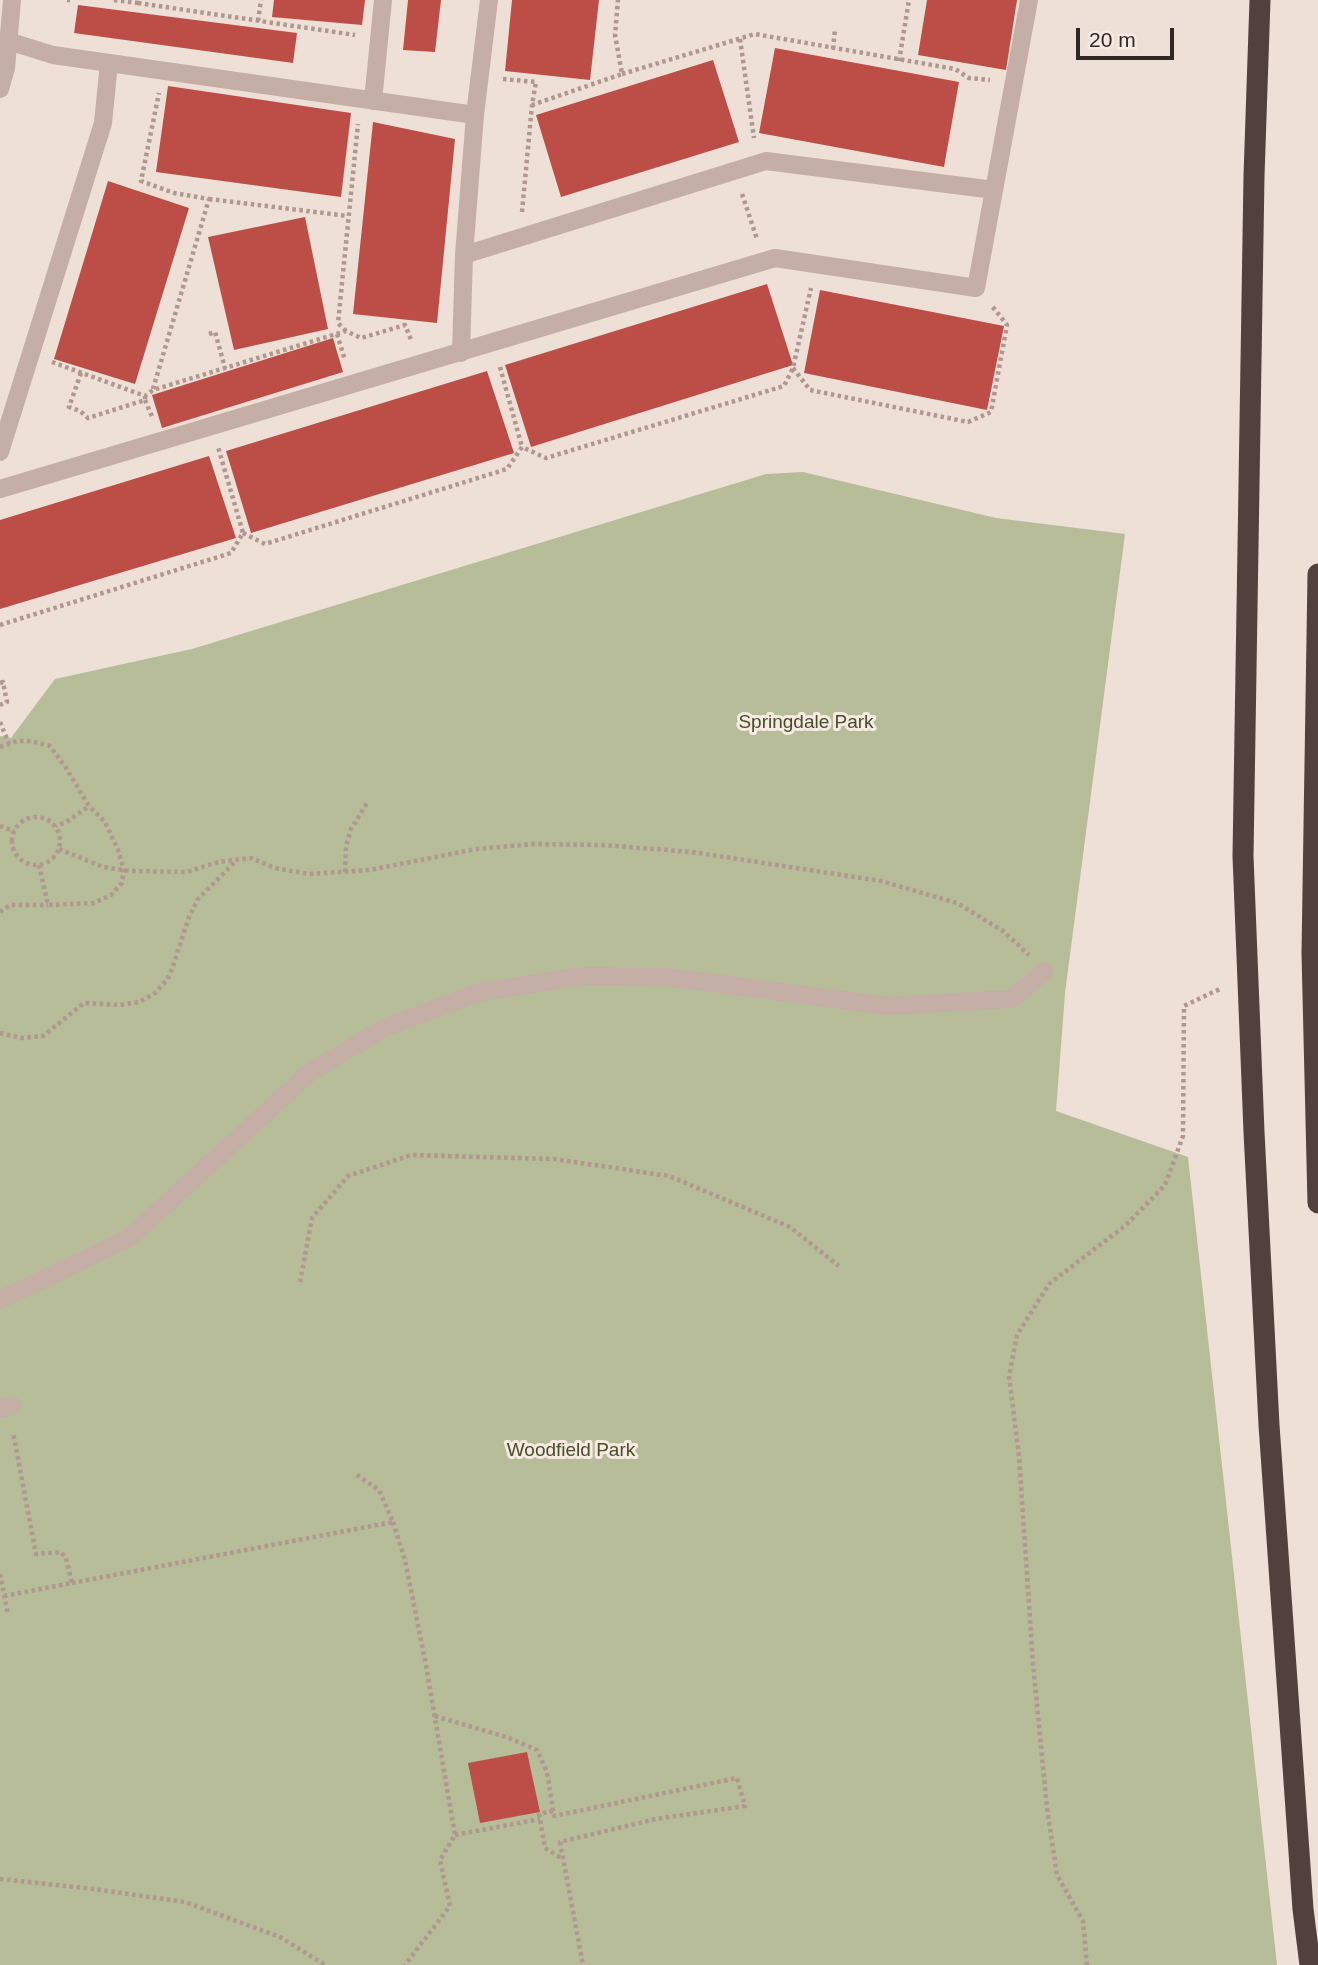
<!DOCTYPE html>
<style>
body{margin:0}
#map{position:relative;width:1318px;height:1965px;overflow:hidden;background:#eedfd7;font-family:Arial,sans-serif}
canvas{display:block}
.scale{position:absolute;left:1076px;top:28px;width:98px;height:32px;box-sizing:border-box;border:4px solid #312725;border-top:0;padding-left:9px;font-size:21px;line-height:24px;white-space:nowrap;color:#312725;-webkit-text-stroke:5px #f7eae3;paint-order:stroke}
</style>
<div id="map">
<canvas width="1318" height="1965"></canvas>
<div class="scale">20 m</div>
</div>
<script>
const ctx = document.querySelector('canvas').getContext('2d');
ctx.lineJoin = 'round';
function fillPath(path, color) { ctx.fillStyle = color; ctx.fill(path, 'evenodd'); }
const shape = rows => new Path2D(rows.map(r => 'M' + r).join(''));
function trace(path, color, width, dash) { ctx.strokeStyle = color; ctx.lineWidth = width; ctx.lineCap = dash ? 'butt' : 'round'; ctx.setLineDash(dash || []); ctx.stroke(path); }
function drawText(font, color, halo, rows, align = 'center') {
  ctx.font = font + ' Arial,sans-serif'; ctx.lineWidth = 6; ctx.setLineDash([]); ctx.textBaseline = 'middle'; ctx.strokeStyle = halo; ctx.fillStyle = color; for (const [text, x, y, turn = 0] of rows) {
    ctx.save(); ctx.translate(x, y); ctx.rotate((+turn || 0) * Math.PI / 180); ctx.textAlign = isNaN(turn) ? turn : align; if (halo) ctx.strokeText(text, 0, 0); ctx.fillText(text, 0, 0); ctx.restore();
  }
}
const green = shape([
 [803,472,996,518,1125,534,1065,993,1056,1111,1188,1157,1277,1965,0,1965,0,736,11,738,55,679,192,649,766,474]
]);
const building = shape([
 [274,0,365,0,362,25,272,17],
 [408,0,441,0,435,52,403,50],
 [512,0,599,0,590,80,505,71],
 [927,0,1017,0,1006,70,918,55],
 [78,5,297,33,293,63,74,33],
 [775,48,959,82,944,167,759,133],
 [713,60,739,142,561,197,536,115],
 [168,86,351,113,341,197,156,172],
 [373,122,455,139,437,323,353,314],
 [108,181,189,208,135,384,54,359],
 [305,217,328,329,234,350,208,237],
 [767,284,793,365,531,447,505,365],
 [820,290,1004,326,987,410,804,373],
 [333,338,343,372,162,428,152,395],
 [487,371,514,453,251,533,226,451],
 [209,456,236,538,0,609,0,520],
 [527,1752,540,1812,480,1823,468,1763]
]);
const path = shape([
 [67,0,70,0],
 [114,0,138,3,138,1],
 [138,3,355,35],
 [258,21,261,0],
 [740,39,754,138],
 [833,49,835,29],
 [899,61,909,0],
 [622,74,755,34,955,69,969,78,990,80],
 [503,79,536,82,532,105,622,74,615,35,618,0],
 [742,194,757,239],
 [209,199,348,216],
 [522,212,532,105],
 [346,331,338,323,358,124],
 [209,334,215,332,225,368],
 [337,334,345,360],
 [52,362,145,396,153,390,346,331,361,338,405,325,412,342],
 [500,367,522,447],
 [793,368,810,390,968,422,991,412,1007,325,992,306],
 [81,373,69,407,80,411,88,418,145,400,145,396],
 [153,389,209,199,174,193,141,181,159,93],
 [145,400,153,419],
 [243,533,265,544,507,469,522,447,546,458,784,386,793,368,811,288],
 [0,625,231,553,243,533,218,447],
 [0,683,3,682,7,702,0,705],
 [0,722,9,744],
 [0,747,17,741,31,741,50,746,66,768,89,806,66,822,56,826],
 '12 841a24 24 0 1 1 48 0a24 24 0 1 1-48 0Z',
 [0,826,14,831],
 [59,849,103,867,130,871,187,872,218,862,251,858,275,868,309,874,370,870,476,849,534,844,602,845,692,852,881,881,957,903,1003,931,1029,955],
 [39,865,48,905,94,903,111,895,122,883,124,870,118,850,105,822,89,806],
 [345,872,346,846,351,829,367,803],
 [0,912,10,905,48,905],
 [0,1033,21,1038,43,1036,84,1003,120,1005,139,1002,155,993,167,980,172,969,189,917,198,899,237,860],
 [300,1282,312,1218,348,1176,411,1155,554,1159,669,1176,790,1227,839,1266],
 [393,1522,405,1560,425,1660,455,1835,440,1860,450,1906,405,1965],
 [0,1574,8,1615],
 [72,1583,393,1522,379,1490,354,1473],
 [4,1596,72,1583,66,1558,61,1552,36,1554,13,1432],
 [435,1716,509,1738,537,1750,547,1772,554,1816,737,1778,745,1806,656,1819,560,1842,583,1965],
 [553,1811,539,1814,540,1819,545,1848,561,1858],
 [455,1835,540,1819],
 [0,1879,94,1889,185,1902,280,1937,325,1965],
 [1087,1965,1083,1921,1057,1875,1047,1808,1033,1664,1019,1456,1009,1376,1017,1335,1049,1284,1126,1225,1165,1185,1183,1136,1184,1006,1222,988]
]);
const minor = shape([
 [8,41,53,55,475,115,464,255,461,353],
 [0,89,6,68,12,0],
 [373,101,383,0],
 [475,115,489,0],
 [464,255,766,161,994,190],
 [0,452,103,123,109,63],
 [0,489,775,258,976,288,1029,0],
 [0,1300,129,1238,309,1073,384,1028,480,992,584,976,666,977,888,1006,1012,999,1045,971],
 [0,1409,12,1406]
]);
const highway = shape([
 [1260,0,1254,176,1243,856,1254,1132,1269,1425,1303,1909,1310,1965],
 [1318,574,1312,953,1318,1203]
]);
const parkNames = [
 ["Springdale Park",806,723],
 ["Woodfield Park",571,1451]
];
fillPath(green, '#b7bc99');
fillPath(building, '#bd4e47');
trace(path, '#b1978f', 4.5, [3.5, 3.5]);
trace(minor, '#c5aea5', 18);
trace(highway, '#52403d', 21);
drawText('19px', '#474e2b', '#f7eae3', parkNames);
</script>
